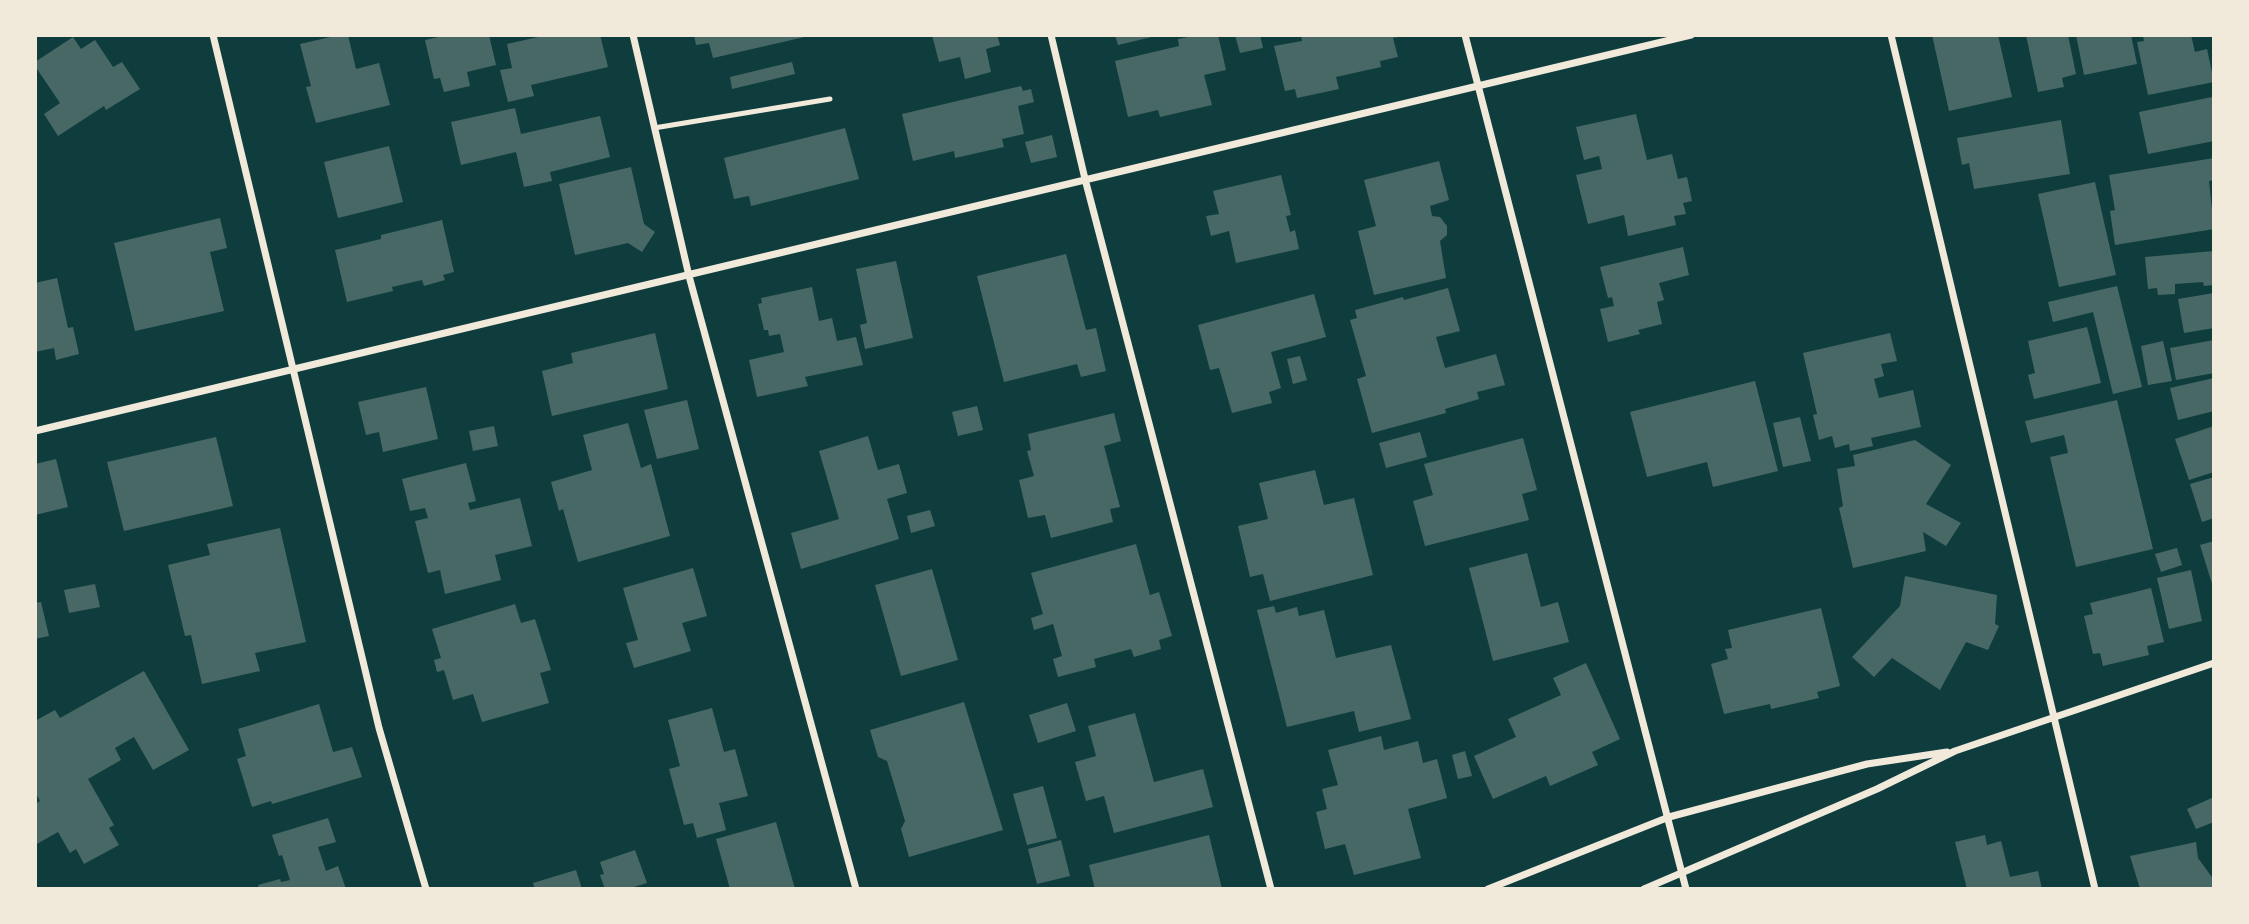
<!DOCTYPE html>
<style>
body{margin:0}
#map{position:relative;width:2249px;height:924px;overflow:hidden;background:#0f3d3e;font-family:"Exo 2",sans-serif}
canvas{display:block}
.frame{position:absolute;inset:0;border:37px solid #f1e9da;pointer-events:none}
</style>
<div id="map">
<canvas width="2249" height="924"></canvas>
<div class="frame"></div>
</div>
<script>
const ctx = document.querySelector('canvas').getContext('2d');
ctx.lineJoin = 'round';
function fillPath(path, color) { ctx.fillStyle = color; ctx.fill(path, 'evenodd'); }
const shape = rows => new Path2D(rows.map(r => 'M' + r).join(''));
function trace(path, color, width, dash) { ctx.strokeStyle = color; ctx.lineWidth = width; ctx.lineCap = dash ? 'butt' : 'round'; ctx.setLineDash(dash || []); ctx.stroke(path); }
const building = shape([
 [339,35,348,35,356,69,379,63,390,105,316,123,306,87,311,86,300,44],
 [447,35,489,35,496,65,467,72,470,86,444,92,440,78,434,79,425,40],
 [547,35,600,35,608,67,531,85,534,96,508,102,500,70,512,68,507,44],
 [694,35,809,35,809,36,713,58,709,43,696,45],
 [932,35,997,35,1000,45,986,49,991,72,965,79,960,57,939,62],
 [1115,35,1156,35,1156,36,1118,45],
 [1198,35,1218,35,1226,70,1204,75,1212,105,1160,117,1158,110,1128,117,1115,61,1179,46,1178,39],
 [1235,35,1260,35,1263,48,1240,53],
 [1301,35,1404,35,1404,36,1393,38,1398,57,1380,61,1381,67,1336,77,1339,89,1297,98,1295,89,1285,91,1274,46,1302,41],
 [1932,35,1998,35,2012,97,1949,111],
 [2026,35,2068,35,2076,74,2062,78,2064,87,2038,92],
 [2076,35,2131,35,2137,64,2084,75],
 [2143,35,2191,35,2195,52,2207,49,2214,82,2148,95,2137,42,2144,41],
 [73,37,81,49,95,40,113,67,122,62,140,89,106,110,104,106,58,136,44,114,60,103,35,66,35,62],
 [792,62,795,74,732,89,730,77],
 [1021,86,1023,91,1031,89,1034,102,1018,106,1024,134,1002,139,1004,147,955,158,954,151,913,161,902,114],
 [2212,97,2214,141,2148,154,2139,112],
 [515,108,521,134,600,116,610,157,550,172,552,181,524,187,516,152,461,165,451,122],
 [1636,114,1647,160,1672,154,1678,179,1687,177,1692,201,1683,203,1686,214,1674,216,1676,225,1628,236,1624,215,1588,224,1576,175,1602,169,1599,156,1584,160,1576,127],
 [2061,120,2070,174,1974,189,1969,163,1962,165,1957,138],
 [845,128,859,179,751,206,749,196,734,199,724,158],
 [1052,135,1057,157,1031,163,1025,142],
 [389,146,403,202,338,218,324,162],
 [2214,158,2214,180,2209,181,2214,229,2115,245,2110,211,2115,210,2109,175],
 [1439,161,1449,200,1430,206,1432,216,1440,217,1447,226,1447,235,1440,241,1446,278,1374,295,1358,231,1376,226,1364,180],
 [631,167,644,224,655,232,642,252,628,243,575,255,559,184],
 [1281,175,1291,215,1286,216,1290,232,1295,230,1299,249,1236,263,1229,231,1211,236,1206,216,1219,214,1213,191],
 [2095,182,2116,275,2059,287,2038,194],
 [220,218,227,248,210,252,224,311,135,331,114,243],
 [442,220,454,272,443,275,445,280,424,286,422,280,392,287,393,291,347,302,335,250,381,239,381,235],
 [1683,247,1689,275,1659,283,1664,300,1657,302,1662,324,1638,330,1640,334,1608,342,1600,309,1614,306,1612,297,1608,298,1600,267],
 [2214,251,2214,285,2204,286,2203,282,2175,284,2175,294,2158,295,2157,288,2148,289,2145,257],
 [1066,254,1086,330,1096,328,1106,371,1081,377,1077,364,1004,382,977,276],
 [896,261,913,338,865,349,860,325,867,323,856,269],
 [57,278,68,328,73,327,79,354,56,360,54,348,35,352,35,283],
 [2117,286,2142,387,2113,394,2093,312,2053,322,2048,302],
 [812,287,819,321,832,318,837,341,856,337,863,365,805,377,808,386,757,397,749,360,784,352,780,334,769,336,768,330,764,330,758,304,762,303,761,298],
 [1448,288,1460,331,1436,337,1445,368,1496,354,1505,385,1477,392,1479,399,1445,409,1446,413,1372,433,1357,379,1366,376,1350,320,1357,318,1355,310,1403,297,1404,300],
 [2214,293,2214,328,2184,333,2178,299],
 [1314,294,1326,337,1271,352,1281,388,1269,392,1272,403,1232,413,1219,368,1210,370,1198,325],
 [2087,327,2101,383,2034,399,2028,375,2035,373,2028,341],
 [655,333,668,389,552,416,542,371,573,363,571,353],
 [1890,333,1897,361,1881,364,1884,376,1874,379,1879,398,1913,390,1921,427,1871,438,1873,446,1850,451,1849,444,1835,448,1832,436,1819,440,1813,415,1817,414,1803,353],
 [2214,340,2214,373,2176,380,2170,348],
 [2163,341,2172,381,2148,385,2141,346],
 [1300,356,1307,380,1293,384,1287,359],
 [2214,378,2214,411,2178,420,2170,388],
 [1755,381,1778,471,1713,487,1707,462,1647,477,1630,412],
 [426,387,438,439,383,452,379,432,366,435,358,402],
 [687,400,699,449,657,459,644,410],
 [2117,400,2153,549,2076,567,2050,457,2068,453,2064,435,2031,443,2025,421],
 [977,406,983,430,958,436,952,412],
 [1114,413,1121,441,1104,446,1120,507,1110,509,1113,522,1051,538,1045,515,1028,518,1019,480,1034,476,1027,451,1031,450,1028,434],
 [1800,417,1811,461,1783,467,1773,423],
 [628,423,641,468,651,464,670,536,578,562,563,509,559,511,551,482,592,470,583,435],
 [494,426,498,446,473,451,469,431],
 [2214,426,2214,472,2189,480,2175,439],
 [1420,432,1427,457,1386,468,1379,443],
 [868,436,878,470,899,464,907,493,887,499,899,539,801,569,791,533,839,519,819,451],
 [216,437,233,506,124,531,107,462],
 [1523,438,1537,490,1522,494,1529,520,1425,546,1413,501,1433,495,1424,464],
 [1915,440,1951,465,1926,504,1961,523,1946,546,1923,532,1926,551,1853,568,1839,508,1843,506,1837,469,1855,466,1853,455],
 [56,459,68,507,35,515,35,464],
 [466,463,476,501,468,503,470,510,520,498,532,546,495,555,501,580,445,594,440,570,428,573,415,521,428,518,425,508,410,511,402,479],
 [1315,470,1324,505,1354,498,1373,575,1270,601,1263,574,1250,577,1238,526,1268,519,1259,483],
 [2214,477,2214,518,2202,522,2190,484],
 [930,510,935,526,911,533,907,516],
 [280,528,306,642,255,653,260,671,202,684,191,635,185,636,168,565,210,555,207,544],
 [2214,541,2214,587,2213,587,2200,545],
 [1136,544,1150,595,1159,592,1172,636,1159,640,1161,649,1134,657,1131,649,1094,659,1096,667,1058,677,1053,659,1062,656,1053,624,1034,630,1031,618,1043,614,1031,573],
 [2177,548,2182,565,2161,572,2155,554],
 [1527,553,1541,607,1558,602,1569,642,1493,661,1469,568],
 [693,568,707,616,682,623,691,651,634,668,626,643,638,640,623,588],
 [932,569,958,660,901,676,875,585],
 [2191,570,2202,621,2169,629,2157,578],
 [1905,576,1997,595,1995,624,1999,626,1988,650,1966,642,1940,690,1892,658,1874,677,1852,657,1900,606],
 [95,584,100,607,69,613,64,590],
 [2151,588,2164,642,2147,646,2149,655,2103,666,2100,653,2093,654,2084,616,2093,614,2090,603],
 [41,602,49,636,35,639,35,603],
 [515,604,521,623,535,619,551,670,540,673,549,703,482,722,473,694,453,700,444,670,437,672,434,660,441,658,432,629],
 [1274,606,1276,613,1297,607,1299,616,1324,610,1336,658,1391,645,1411,719,1359,732,1354,711,1287,727,1257,610],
 [1821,608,1840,686,1817,692,1819,698,1771,709,1770,704,1724,714,1711,664,1728,659,1725,649,1732,648,1728,630],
 [1586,663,1620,739,1592,752,1598,765,1550,786,1546,776,1493,799,1474,756,1516,737,1508,719,1561,695,1553,678],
 [144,671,189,750,153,770,134,737,115,748,121,760,88,779,114,825,109,828,119,845,84,864,76,849,70,853,58,832,35,845,35,804,40,801,35,792,35,721,55,710,60,718],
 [964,702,1003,830,909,857,901,829,905,821,887,761,878,757,870,730],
 [1067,703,1076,731,1038,743,1029,715],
 [319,704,333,752,352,747,362,777,272,804,271,801,252,807,237,759,246,756,238,729],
 [712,708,724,752,735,749,748,796,719,803,726,830,697,838,693,823,684,825,669,769,680,766,668,720],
 [1135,713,1154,782,1203,769,1213,807,1114,833,1104,796,1086,801,1075,762,1096,756,1088,726],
 [1381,736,1384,750,1418,741,1423,763,1437,759,1447,798,1408,809,1421,858,1354,875,1345,844,1325,849,1316,812,1327,809,1322,789,1338,785,1328,750],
 [1465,751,1472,776,1458,779,1452,755],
 [1043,786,1057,838,1027,845,1013,794],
 [2214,797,2214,822,2196,829,2187,809],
 [328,818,336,842,318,847,326,871,338,866,346,889,259,889,258,885,280,879,281,882,290,880,282,855,279,856,272,835],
 [776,822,795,889,730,889,716,839],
 [1209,835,1222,889,1095,889,1089,865],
 [1985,835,1987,845,2001,841,2010,877,2038,871,2042,889,2009,889,2008,887,1967,889,1955,842],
 [1061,840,1070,876,1037,884,1028,849],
 [2196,842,2198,858,2214,880,2214,889,2140,889,2130,856],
 [635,850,647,883,627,889,605,889,600,875,604,874,600,862],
 [576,870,582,889,535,889,533,883]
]);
const service = shape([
 [654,128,830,99]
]);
const minor = shape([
 [213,35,379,728,426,889],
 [633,35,689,276,856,889],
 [1051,35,1085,179,1271,889],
 [1465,35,1686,889],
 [1891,35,2095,889],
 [35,431,1691,35],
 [1488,889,1669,817,1867,764,1947,752],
 [1644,889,1877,789,1955,751,2214,663]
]);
fillPath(building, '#486865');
trace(service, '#f1e9da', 5);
trace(minor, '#f1e9da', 7);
</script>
